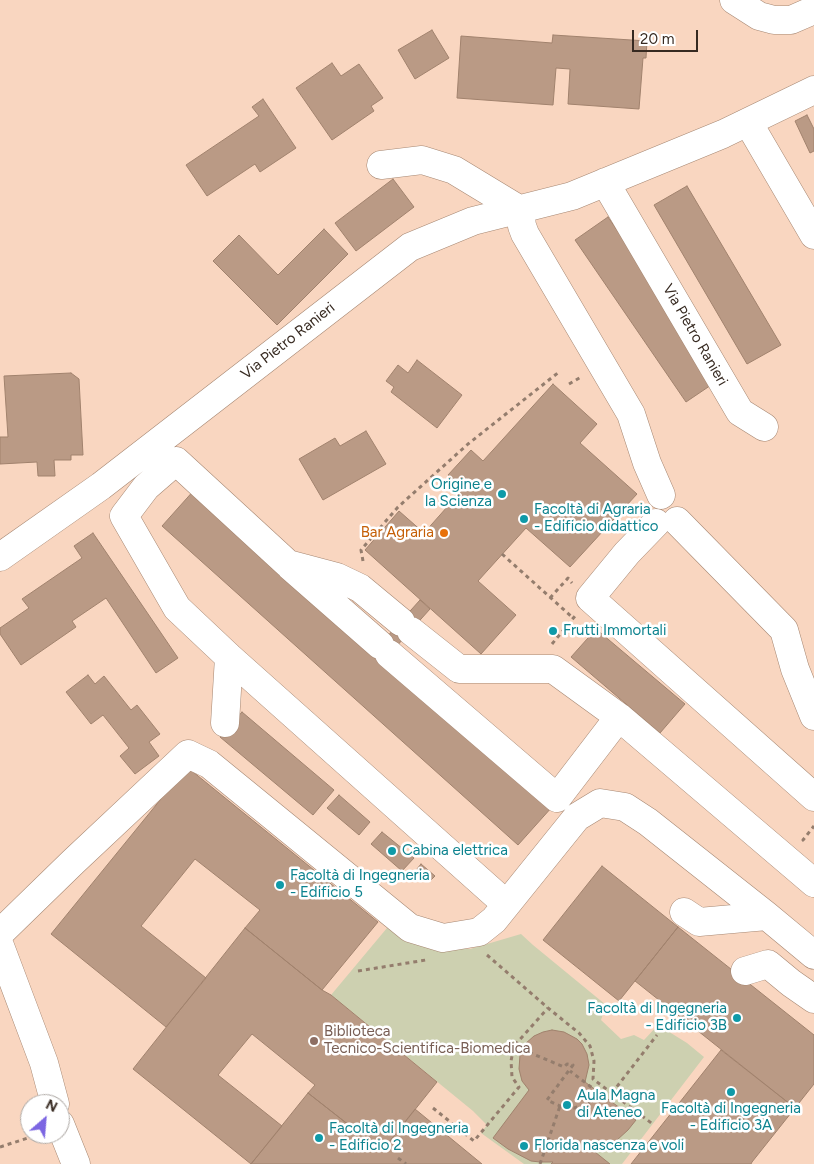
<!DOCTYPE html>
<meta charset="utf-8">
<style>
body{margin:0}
#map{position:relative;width:814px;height:1164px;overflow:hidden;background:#f9d6c0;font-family:Figtree,sans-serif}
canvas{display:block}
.north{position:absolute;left:20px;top:1094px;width:50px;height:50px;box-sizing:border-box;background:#fff;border:1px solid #afaaa6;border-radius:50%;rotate:27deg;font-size:14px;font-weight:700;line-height:20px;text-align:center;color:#372a21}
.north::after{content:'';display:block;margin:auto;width:18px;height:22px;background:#7c66e2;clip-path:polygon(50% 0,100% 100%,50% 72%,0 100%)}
.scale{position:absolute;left:632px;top:30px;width:66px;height:22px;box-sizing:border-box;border:2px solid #372a21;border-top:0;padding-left:6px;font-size:15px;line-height:18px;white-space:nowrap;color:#372a21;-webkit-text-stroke:4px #fff;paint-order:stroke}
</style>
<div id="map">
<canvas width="814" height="1164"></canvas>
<div class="north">N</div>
<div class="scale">20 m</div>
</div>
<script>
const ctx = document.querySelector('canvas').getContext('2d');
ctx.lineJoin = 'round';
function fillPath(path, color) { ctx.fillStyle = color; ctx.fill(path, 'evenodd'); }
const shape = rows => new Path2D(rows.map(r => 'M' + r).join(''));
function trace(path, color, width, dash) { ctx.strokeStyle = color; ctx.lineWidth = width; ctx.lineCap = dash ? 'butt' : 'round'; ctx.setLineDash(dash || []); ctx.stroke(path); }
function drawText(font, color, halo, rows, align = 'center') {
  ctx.font = font + ' Figtree,sans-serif'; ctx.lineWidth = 5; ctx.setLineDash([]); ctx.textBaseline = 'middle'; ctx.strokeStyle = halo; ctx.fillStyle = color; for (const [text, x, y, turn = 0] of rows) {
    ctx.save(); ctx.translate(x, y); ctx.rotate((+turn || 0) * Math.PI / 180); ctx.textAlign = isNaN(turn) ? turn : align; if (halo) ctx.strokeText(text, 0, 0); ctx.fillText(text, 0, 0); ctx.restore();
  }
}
const green = shape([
 [392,922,454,949,470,949,521,934,533,945,606,1005,601,1020,621,1039,634,1035,644,1040,658,1025,687,1043,704,1057,622,1164,524,1164,481,1133,487,1125,473,1111,331,995]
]);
const building = shape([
 [432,30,449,58,415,79,398,50,432,30],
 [553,35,647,41,646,58,643,58,639,109,568,104,570,69,556,68,553,105,457,98,461,36,552,43,553,35],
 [332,63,341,76,359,64,383,98,371,106,374,111,332,140,296,88,332,63],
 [263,99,296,148,260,172,255,164,207,196,186,165,259,116,252,107,263,99],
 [807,115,814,129,814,151,810,153,795,121,807,115],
 [393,179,414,207,356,251,335,223,393,179],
 [687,186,781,345,747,364,654,205,687,186],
 [608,217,720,379,686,402,575,240,608,217],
 [324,229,348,254,277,325,213,261,239,235,278,275,324,229],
 [417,360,462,395,437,428,391,392,394,387,386,381,398,365,408,373,417,360],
 [71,373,79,379,83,455,71,455,71,460,54,460,55,476,38,476,37,462,0,464,0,437,8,437,4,376,71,373],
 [553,384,597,424,580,443,637,494,570,567,526,528,478,581,516,615,481,654,365,550,399,511,424,533,463,489,448,475,471,450,483,461,553,384],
 [366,431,386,464,323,500,299,459,335,438,340,446,366,431],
 [196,488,552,807,518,845,162,526,196,488],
 [93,533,178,658,156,673,106,598,72,621,76,627,21,665,0,634,0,628,29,608,22,599,82,558,74,546,93,533],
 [420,600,430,609,386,658,376,649,420,600],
 [596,629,685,704,660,733,571,657,596,629],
 [88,675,95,684,104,676,131,710,137,705,160,734,149,742,159,756,135,774,120,756,129,748,103,715,91,724,66,692,88,675],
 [242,712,334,790,313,815,220,737,242,712],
 [187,767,378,922,322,990,245,928,260,910,195,859,141,926,206,978,166,1027,51,934,187,767],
 [339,795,370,822,359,835,327,808,339,795],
 [382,832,414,858,402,871,371,844,382,832],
 [421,864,435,876,431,880,417,869,421,864],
 [602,866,678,927,619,1001,543,940,602,866],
 [678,927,814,1035,814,1084,795,1108,635,981,678,927],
 [245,928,322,990,331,995,437,1082,382,1151,308,1093,315,1085,252,1034,218,1075,282,1126,251,1164,133,1069,245,928],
 [552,1030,564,1032,577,1039,582,1044,587,1054,589,1065,585,1082,636,1120,628,1130,617,1140,606,1149,595,1152,610,1164,551,1164,553,1162,540,1162,531,1161,508,1149,493,1138,529,1090,522,1081,519,1069,520,1055,525,1044,534,1036,543,1032,552,1030],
 [721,1050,795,1108,752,1162,751,1164,631,1164,721,1050],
 [308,1093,382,1151,415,1109,482,1164,251,1164,308,1093]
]);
const path = shape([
 [569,384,581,377],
 [502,554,572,617],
 [363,561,361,550,398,507,468,444,559,372],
 [550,598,568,578,572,583],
 [552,644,575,616],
 [804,841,803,840,814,826],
 [487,955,548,1008,579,1033,590,1046,594,1061,593,1079,654,1125],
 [358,971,426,960],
 [514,1046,564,1067,567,1064,573,1065,547,1100,560,1106,574,1108,587,1104,599,1093,570,1071],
 [612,1093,657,1035],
 [433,1108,474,1141,519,1087,512,1077,511,1061,514,1046,548,1008],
 [0,1147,37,1135],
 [398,1158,406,1164],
 [540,1164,560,1106]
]);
const minor = shape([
 [734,0,759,16,774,20,791,20,814,10],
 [748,122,814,235],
 [381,165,422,160,454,170,520,210],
 [605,182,740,412,764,427],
 [520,210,522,226,525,234,631,414,647,463,661,495],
 [677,521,784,630,795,669,814,716],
 [656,523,627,553,590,598,814,797],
 [0,557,101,486,410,247,473,221,572,196,723,134,814,90],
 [291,567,380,645],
 [401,622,360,588,337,577,288,564,176,461,146,487,124,516,177,608,229,657,506,904],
 [411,631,459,669,553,669,619,717,814,883],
 [389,654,557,798,619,717],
 [225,723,229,657],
 [684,912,699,922,767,916],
 [0,933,73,862,188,754,209,764,410,928,443,938,479,932,494,920,577,817,600,803,625,807,648,822,767,916,814,955],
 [0,946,44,1063,55,1104],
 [745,971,768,964,791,983,814,999],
 [60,1124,76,1164]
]);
const markers = [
 [502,494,5,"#0f9aa8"],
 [524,519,5,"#0f9aa8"],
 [444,533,5,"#e8710a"],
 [553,631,5,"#0f9aa8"],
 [392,851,5,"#0f9aa8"],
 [280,885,5,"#0f9aa8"],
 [737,1018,5,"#0f9aa8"],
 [314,1041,5,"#8d6e63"],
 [731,1092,5,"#0f9aa8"],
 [567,1105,5,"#0f9aa8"],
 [319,1138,5,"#0f9aa8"],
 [524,1146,5,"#0f9aa8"]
];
const streetNames = [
 ["Via Pietro Ranieri",695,335,60],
 ["Via Pietro Ranieri",288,341,-38]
];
const cultureNames = [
 ["Origine e",492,485,"right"],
 ["la Scienza",492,502,"right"],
 ["Facoltà di Agraria",534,510],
 ["- Edificio didattico",534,527],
 ["Frutti Immortali",563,631],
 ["Cabina elettrica",402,851],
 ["Facoltà di Ingegneria",290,876],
 ["- Edificio 5",290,893],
 ["Facoltà di Ingegneria",727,1009,"right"],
 ["- Edificio 3B",727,1026,"right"],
 ["Aula Magna",577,1096],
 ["di Ateneo",577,1113],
 ["Facoltà di Ingegneria",731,1109,"center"],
 ["- Edificio 3A",731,1126,"center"],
 ["Facoltà di Ingegneria",329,1129],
 ["- Edificio 2",329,1146],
 ["Florida nascenza e voli",534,1146]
];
const foodNames = [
 ["Bar Agraria",434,533]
];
const educationNames = [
 ["Biblioteca",324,1032],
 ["Tecnico-Scientifica-Biomedica",324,1049]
];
fillPath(green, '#cdd0b0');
fillPath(building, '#ba9a85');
trace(building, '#a1826d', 1);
trace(minor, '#a68772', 29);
trace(path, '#947d6d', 3, [4, 4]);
trace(minor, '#fff', 28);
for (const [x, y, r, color] of markers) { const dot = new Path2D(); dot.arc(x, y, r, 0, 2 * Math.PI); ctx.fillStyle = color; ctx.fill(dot); trace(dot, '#fff', 2); }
drawText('15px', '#372a21', '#fff', streetNames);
drawText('15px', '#0d838f', '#fff', cultureNames, 'left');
drawText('15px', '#c56008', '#fff', foodNames, 'right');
drawText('15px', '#785e54', '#fff', educationNames, 'left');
</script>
